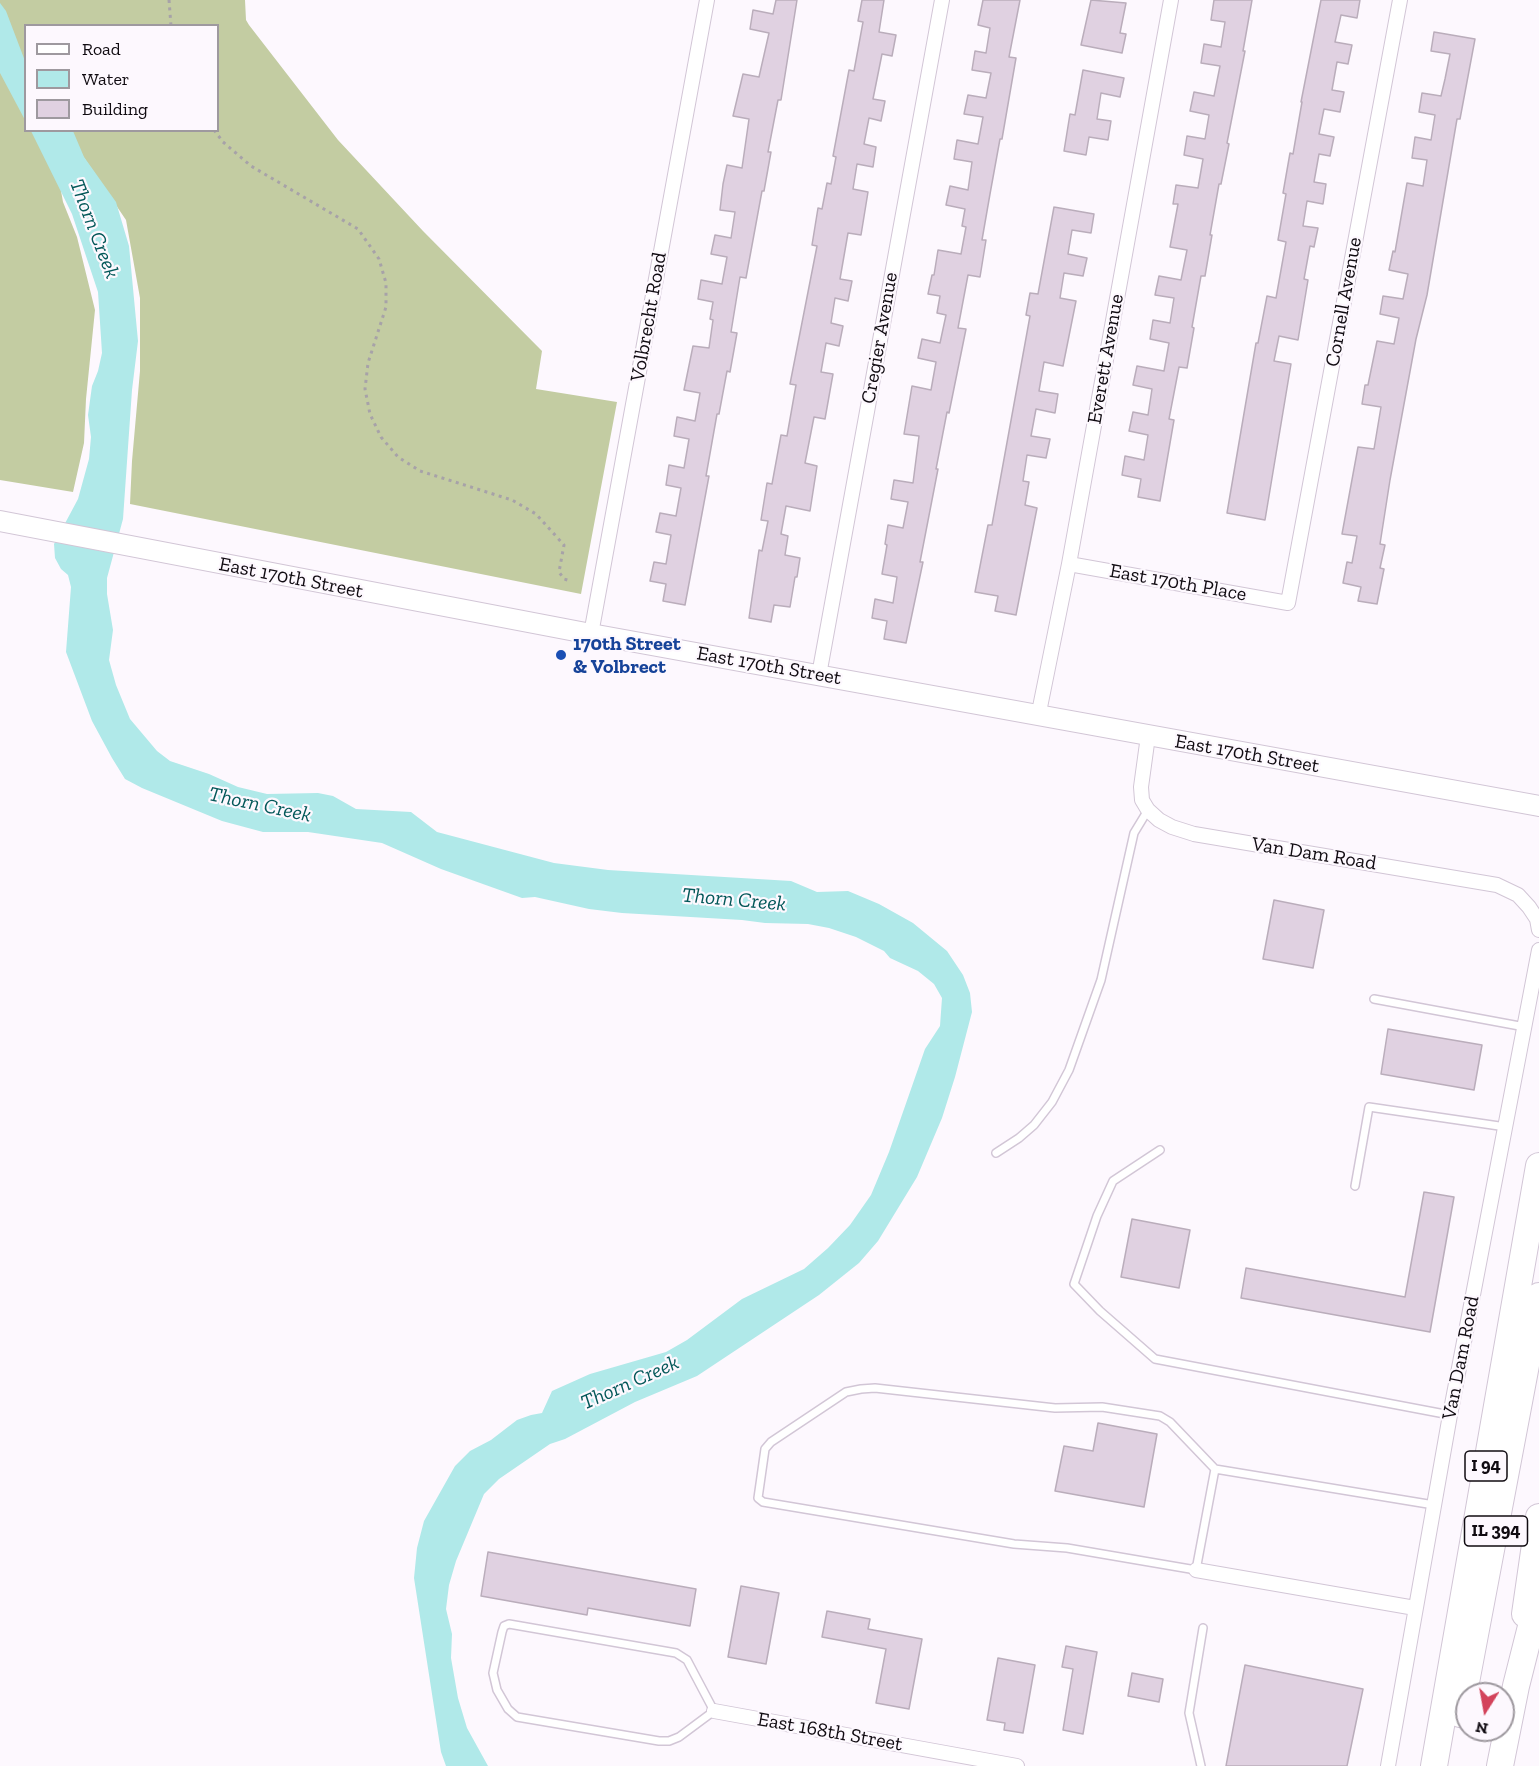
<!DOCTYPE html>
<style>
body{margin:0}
#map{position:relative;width:1539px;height:1766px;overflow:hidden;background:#fdf8fe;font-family:"Zilla Slab",serif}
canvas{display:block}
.legend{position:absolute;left:24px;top:24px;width:195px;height:108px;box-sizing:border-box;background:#fdf8fe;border:2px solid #9e999f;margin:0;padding:8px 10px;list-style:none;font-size:18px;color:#100b11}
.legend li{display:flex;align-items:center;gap:12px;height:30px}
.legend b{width:30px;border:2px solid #9e999f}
.north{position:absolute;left:1455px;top:1682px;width:60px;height:60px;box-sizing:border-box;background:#fdf8fe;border:2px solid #9e999f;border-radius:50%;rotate:191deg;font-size:16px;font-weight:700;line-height:24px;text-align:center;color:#100b11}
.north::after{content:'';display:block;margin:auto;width:21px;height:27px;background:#d3435b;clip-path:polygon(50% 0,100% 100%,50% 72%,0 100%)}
</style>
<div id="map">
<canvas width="1539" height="1766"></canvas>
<ul class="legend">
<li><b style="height:8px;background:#fff"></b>Road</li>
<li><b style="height:16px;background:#b0e9e9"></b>Water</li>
<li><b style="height:16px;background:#e0d1e1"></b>Building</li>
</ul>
<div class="north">N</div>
</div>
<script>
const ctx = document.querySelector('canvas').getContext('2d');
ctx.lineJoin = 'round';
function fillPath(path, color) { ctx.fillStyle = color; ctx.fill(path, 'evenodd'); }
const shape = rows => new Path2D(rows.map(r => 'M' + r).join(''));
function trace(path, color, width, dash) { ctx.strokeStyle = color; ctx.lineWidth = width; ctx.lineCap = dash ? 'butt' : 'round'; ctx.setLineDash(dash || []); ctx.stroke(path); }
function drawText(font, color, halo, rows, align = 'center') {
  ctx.font = font + ' "Zilla Slab",serif'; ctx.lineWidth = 4.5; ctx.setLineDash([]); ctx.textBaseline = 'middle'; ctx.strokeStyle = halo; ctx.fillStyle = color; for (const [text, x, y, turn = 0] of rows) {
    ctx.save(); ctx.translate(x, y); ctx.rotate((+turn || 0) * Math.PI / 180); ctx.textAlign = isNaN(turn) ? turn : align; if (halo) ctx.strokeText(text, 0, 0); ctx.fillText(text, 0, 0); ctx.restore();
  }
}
const forest = shape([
 [0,0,245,0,246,20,249,25,338,140,423,231,542,351,536,389,617,402,581,594,130,504,132,461,140,371,140,298,126,220,66,131,218,130,218,26,26,26,25,69,0,30],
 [0,63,25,108,26,130,39,131,56,163,63,202,77,237,95,310,86,399,84,443,73,492,0,480]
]);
const water = shape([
 [0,3,6,11,25,61,25,120,0,73],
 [31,131,73,131,84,157,116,202,129,246,138,341,132,390,123,519,107,578,107,594,113,630,109,660,116,685,130,719,157,751,170,761,209,774,238,787,267,794,318,793,333,796,356,809,411,812,437,832,554,863,608,870,791,881,817,892,848,891,879,904,913,923,947,951,963,975,970,993,972,1012,955,1077,942,1118,917,1177,878,1241,859,1263,819,1295,697,1376,635,1402,565,1439,550,1444,499,1479,484,1494,456,1561,449,1585,446,1609,452,1634,451,1658,458,1698,467,1728,488,1766,446,1766,441,1752,414,1578,417,1548,424,1521,455,1466,470,1451,491,1440,517,1420,531,1415,542,1413,552,1391,590,1374,666,1352,687,1340,742,1299,804,1269,828,1248,850,1225,871,1195,889,1152,925,1049,940,1026,942,998,934,984,918,971,890,958,884,951,856,937,829,928,808,924,765,923,742,920,622,913,589,909,535,897,522,898,441,869,382,843,308,832,263,832,222,821,142,788,125,779,112,758,92,721,66,652,71,587,68,575,61,569,55,558,54,544,78,499,89,459,91,437,88,415,92,386,98,371,102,353,98,292,72,214]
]);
const building = shape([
 [776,0,797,0,781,100,778,100,768,152,771,152,764,191,762,191,746,278,740,277,731,332,737,333,730,372,727,371,719,414,717,414,706,476,709,476,685,605,663,601,666,584,650,581,654,562,666,564,671,535,656,532,660,513,676,516,681,488,666,485,669,465,684,468,689,439,674,436,677,417,695,421,700,393,684,390,693,346,709,348,713,320,710,319,713,302,698,299,701,280,722,284,727,257,711,254,715,235,731,238,735,212,720,210,723,184,727,165,742,168,749,119,733,116,743,74,759,77,769,33,750,29,753,10,773,14,776,0],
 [862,0,884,0,879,32,896,35,892,56,882,54,873,99,885,101,881,121,869,118,864,144,876,147,873,167,857,164,853,189,868,192,861,235,848,233,840,279,852,281,848,301,835,298,831,323,843,326,839,346,826,343,821,372,833,374,825,419,814,417,805,463,817,466,810,511,786,506,781,534,788,536,785,555,800,558,797,577,795,577,790,607,774,605,771,622,749,618,759,550,762,551,768,521,761,520,767,483,772,484,781,435,787,436,796,385,790,384,817,246,812,245,818,208,822,209,827,183,831,184,836,157,833,156,849,70,854,71,863,22,858,21,862,0],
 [983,0,1020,0,1009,57,1016,58,1002,139,1000,139,990,194,982,240,986,240,980,277,968,275,958,328,966,329,949,413,947,412,936,469,938,469,920,562,923,562,906,643,884,639,887,621,872,618,875,599,893,603,897,577,882,574,887,545,885,544,888,525,903,528,908,502,891,499,894,480,913,483,919,436,904,434,912,386,931,390,936,362,918,358,922,339,940,343,946,315,937,313,940,296,928,294,932,275,934,275,938,250,961,254,966,227,962,226,965,209,946,205,950,186,968,190,972,162,954,159,957,140,978,144,983,117,964,114,968,95,986,98,991,73,972,70,975,51,986,53,990,28,978,25,983,0],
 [1091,0,1126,3,1120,33,1126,34,1122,53,1081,45,1091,0],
 [1214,0,1252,0,1243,51,1245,51,1227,143,1229,144,1221,184,1219,184,1210,235,1212,235,1205,276,1201,276,1192,327,1194,328,1187,368,1179,367,1169,419,1174,420,1160,501,1138,497,1141,479,1122,475,1125,456,1144,460,1148,435,1129,431,1133,412,1148,415,1152,389,1133,385,1137,366,1164,371,1169,343,1150,339,1153,320,1170,323,1174,298,1155,295,1159,276,1181,280,1187,250,1170,247,1178,204,1173,204,1176,185,1198,188,1203,159,1184,155,1187,136,1205,139,1209,115,1190,111,1194,92,1214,96,1220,66,1201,63,1204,44,1221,47,1225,22,1211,20,1214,0],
 [1321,0,1360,0,1357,18,1341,15,1335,42,1352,45,1348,64,1337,62,1332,90,1344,92,1340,112,1324,109,1319,134,1334,137,1330,156,1319,154,1314,182,1326,184,1323,204,1307,201,1303,226,1318,228,1314,247,1310,246,1304,279,1308,280,1298,340,1279,336,1274,361,1291,364,1265,520,1227,513,1256,343,1258,343,1267,296,1276,298,1286,242,1278,240,1286,194,1283,193,1290,153,1293,154,1302,102,1301,102,1321,0],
 [1434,32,1475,39,1460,119,1457,119,1427,295,1416,339,1390,480,1380,544,1385,545,1380,568,1384,569,1377,604,1358,601,1361,587,1343,583,1347,562,1352,563,1357,536,1342,534,1358,447,1374,449,1381,407,1362,404,1365,385,1368,385,1377,341,1394,344,1399,318,1380,314,1383,296,1403,299,1408,274,1389,270,1393,251,1395,252,1407,183,1423,186,1427,160,1412,158,1415,137,1431,140,1435,115,1419,112,1422,93,1441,96,1445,79,1450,54,1431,51,1434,32],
 [1083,70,1124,78,1120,97,1101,93,1097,119,1111,121,1108,140,1089,137,1086,155,1064,151,1070,114,1075,115,1083,70],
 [1054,207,1094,214,1091,233,1072,230,1068,254,1087,258,1083,276,1064,273,1060,298,1076,301,1063,366,1044,362,1039,391,1058,394,1055,413,1036,409,1031,436,1050,439,1046,458,1027,455,1023,481,1029,482,1025,505,1037,508,1016,615,995,611,998,596,975,592,988,525,992,525,1030,316,1026,315,1030,293,1038,294,1054,207],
 [1274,900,1324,910,1313,968,1263,959,1274,900],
 [1388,1029,1482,1045,1474,1090,1381,1074,1388,1029],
 [1424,1192,1454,1197,1430,1332,1241,1298,1246,1268,1405,1297,1424,1192],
 [1132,1219,1190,1230,1179,1288,1121,1277,1132,1219],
 [1098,1423,1157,1434,1144,1507,1055,1491,1064,1446,1093,1451,1098,1423],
 [488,1552,696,1589,690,1626,588,1608,587,1615,481,1596,488,1552],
 [741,1586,779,1593,766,1664,728,1657,741,1586],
 [827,1611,870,1619,868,1629,922,1639,909,1709,876,1703,886,1649,822,1637,827,1611],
 [1066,1646,1097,1652,1083,1734,1063,1730,1073,1669,1062,1667,1066,1646],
 [998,1658,1035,1665,1023,1733,1004,1730,1005,1723,987,1720,998,1658],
 [1245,1665,1363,1689,1347,1766,1226,1766,1245,1665],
 [1132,1673,1163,1679,1159,1702,1128,1696,1132,1673]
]);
const path = shape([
 [169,0,171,26],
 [214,130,223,142,251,166,358,229,379,259,386,283,386,307,368,363,365,389,370,414,381,437,398,457,420,471,512,500,536,514,564,545,559,572,564,579,571,581]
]);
const lane = shape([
 [1374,999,1525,1027],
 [1160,1150,1113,1181,1097,1216,1074,1284,1100,1311,1155,1359,1450,1415],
 [996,1153,1019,1138,1034,1125,1052,1102,1069,1070,1101,980,1134,833,1148,810],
 [1355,1186,1369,1107,1506,1127],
 [1215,1469,1170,1422,1160,1416,1102,1407,1055,1408,875,1388,861,1389,846,1392,771,1442,765,1449,758,1498,763,1502,1014,1544,1067,1548,1196,1570,1215,1469,1434,1505],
 [509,1624,676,1653,687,1660,714,1711,679,1737,669,1741,659,1741,517,1717,508,1709,497,1690,493,1673,502,1632,504,1626,509,1624],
 [1201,1766,1189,1713,1203,1628]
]);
const street = shape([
 [1069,564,1288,603,1400,0],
 [591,634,707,0],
 [819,675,942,0],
 [1038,717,1069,564,1171,0],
 [1148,736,1141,787,1142,800,1148,810,1159,820,1172,827,1194,834,1497,885,1518,895,1529,907,1537,919,1539,930],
 [1196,1570,1415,1608],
 [714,1711,1017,1766],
 [1388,1766,1450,1415,1539,950]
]);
const secondary = shape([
 [0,521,591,634,1539,806]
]);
const highway = shape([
 [1525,1614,1539,1517],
 [1460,1714,1539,1296],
 [1434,1766,1539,1166],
 [1500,1766,1516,1686,1539,1595]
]);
const markers = [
 [561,655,6,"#1a4fb4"]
];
const shields = [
 [1486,1466,42],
 [1496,1531,63]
];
const shieldNames = [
 ["I 94",1486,1466],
 ["IL 394",1496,1531]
];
const streetNames = [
 ["Cornell Avenue",1344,302,-80],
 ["Volbrecht Road",649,317,-80],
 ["Cregier Avenue",880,338,-80],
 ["Everett Avenue",1106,359,-80],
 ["East 170th Street",291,578,11],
 ["East 170th Place",1178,583,10],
 ["East 170th Street",769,666,10],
 ["East 170th Street",1247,754,10],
 ["Van Dam Road",1314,854,9],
 ["Van Dam Road",1461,1358,-79],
 ["East 168th Street",830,1732,10]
];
const transitNames = [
 ["170th Street",573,644],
 ["& Volbrect",573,667]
];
const waterNames = [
 ["Thorn Creek",94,229,69],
 ["Thorn Creek",260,805,12],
 ["Thorn Creek",734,900,5],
 ["Thorn Creek",630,1383,-24]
];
fillPath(forest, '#c3cca2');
fillPath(water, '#b0e9e9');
fillPath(building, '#e0d1e1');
trace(building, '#baadbb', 1.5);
trace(lane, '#d2c6d6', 10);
trace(street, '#d2c6d6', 16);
trace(secondary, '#d2c6d6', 22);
trace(highway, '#d2c6d6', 28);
trace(path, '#a7a2a8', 3, [3, 4.5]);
trace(lane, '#fff', 7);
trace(street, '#fff', 14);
trace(secondary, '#fff', 20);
trace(highway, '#fff', 26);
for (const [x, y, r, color] of markers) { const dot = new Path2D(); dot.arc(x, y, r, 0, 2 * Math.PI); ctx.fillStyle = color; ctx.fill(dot); trace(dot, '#fdf8fe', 2); }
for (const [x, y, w] of shields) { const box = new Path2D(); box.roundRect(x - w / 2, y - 15, w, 30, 4.5); ctx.fillStyle = '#fdf8fe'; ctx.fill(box); trace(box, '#100b11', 1.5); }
drawText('bold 18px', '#100b11', null, shieldNames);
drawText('20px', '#100b11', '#fdf8fe', streetNames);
drawText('bold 20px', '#164399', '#fdf8fe', transitNames, 'left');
drawText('italic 21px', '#035859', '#fdf8fe', waterNames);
</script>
